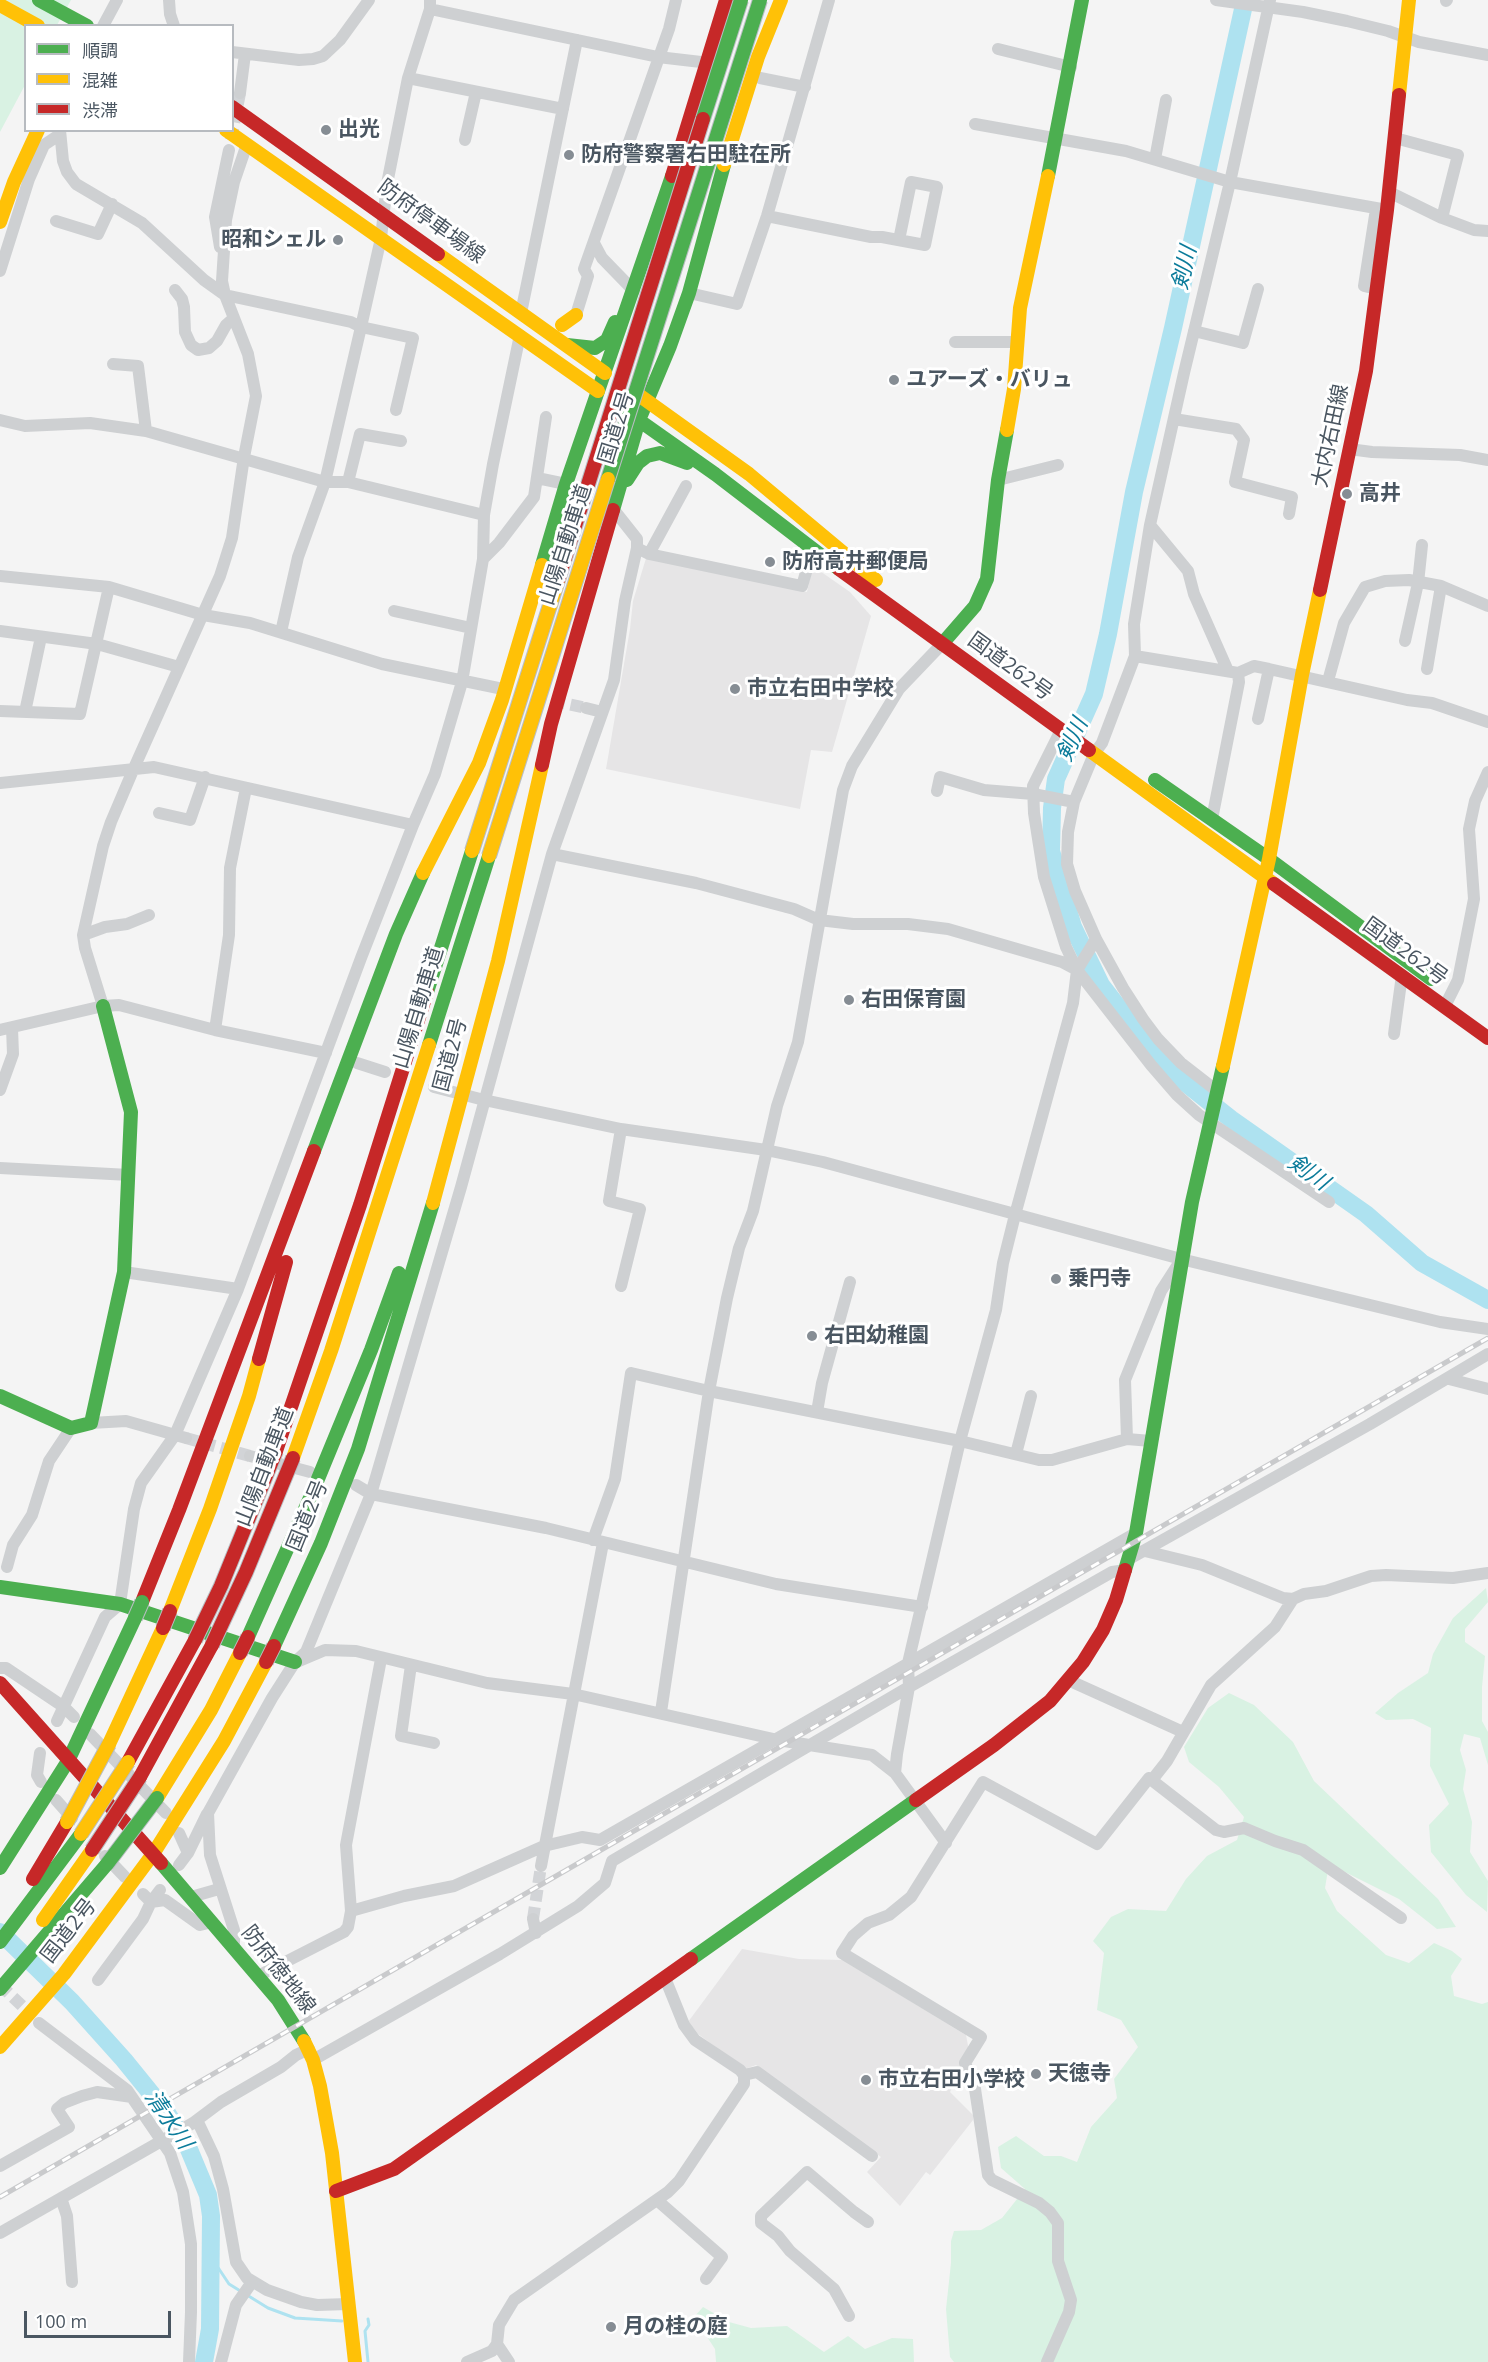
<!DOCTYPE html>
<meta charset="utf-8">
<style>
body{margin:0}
#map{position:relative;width:1488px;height:2362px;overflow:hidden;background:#f4f4f4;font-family:"Open Sans","Noto Sans JP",sans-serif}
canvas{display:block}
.legend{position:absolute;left:24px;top:24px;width:210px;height:108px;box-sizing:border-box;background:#fff;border:2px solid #b7bbc0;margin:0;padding:8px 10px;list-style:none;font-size:18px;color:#4a5661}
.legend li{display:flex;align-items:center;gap:12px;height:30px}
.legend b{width:30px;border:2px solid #b7bbc0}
.scale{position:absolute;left:24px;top:2311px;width:147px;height:27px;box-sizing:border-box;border:3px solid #4a5661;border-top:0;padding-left:8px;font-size:18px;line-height:21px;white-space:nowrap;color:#4a5661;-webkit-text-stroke:4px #fff;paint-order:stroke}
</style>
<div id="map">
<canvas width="1488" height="2362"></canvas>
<ul class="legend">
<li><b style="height:8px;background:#4caf50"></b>順調</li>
<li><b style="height:8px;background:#ffc107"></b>混雑</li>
<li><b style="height:8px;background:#c62828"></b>渋滞</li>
</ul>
<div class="scale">100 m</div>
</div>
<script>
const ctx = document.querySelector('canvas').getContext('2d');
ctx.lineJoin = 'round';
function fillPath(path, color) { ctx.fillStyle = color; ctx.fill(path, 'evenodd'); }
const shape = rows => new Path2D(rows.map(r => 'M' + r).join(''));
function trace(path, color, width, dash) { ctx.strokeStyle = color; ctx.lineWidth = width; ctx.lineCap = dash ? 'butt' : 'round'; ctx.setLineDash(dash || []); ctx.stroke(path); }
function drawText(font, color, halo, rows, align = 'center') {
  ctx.font = font + ' "Open Sans","Noto Sans JP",sans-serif'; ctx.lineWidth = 6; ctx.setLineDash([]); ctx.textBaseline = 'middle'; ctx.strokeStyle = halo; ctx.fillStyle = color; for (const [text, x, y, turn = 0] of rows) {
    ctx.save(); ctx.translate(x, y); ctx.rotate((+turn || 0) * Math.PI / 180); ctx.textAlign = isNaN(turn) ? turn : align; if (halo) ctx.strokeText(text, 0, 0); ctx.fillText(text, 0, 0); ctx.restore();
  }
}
const education = shape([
 [647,555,807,592,812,569,817,569,850,592,871,616,832,752,811,750,800,809,606,769,630,629,633,601],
 [742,1949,799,1959,843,1960,966,2035,969,2051,950,2092,973,2115,973,2120,930,2175,926,2172,900,2206,867,2172,881,2157,756,2065,745,2069,698,2034,688,2022]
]);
const green = shape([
 [0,0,71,0,57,25,26,26,25,85,0,132],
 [1486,1588,1488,1602,1465,1629,1465,1642,1485,1656,1482,1687,1482,1721,1488,1732,1488,1765,1480,1738,1464,1734,1460,1750,1466,1770,1463,1789,1472,1822,1470,1852,1488,1881,1487,1912,1466,1895,1431,1852,1429,1825,1449,1804,1430,1766,1431,1728,1413,1719,1386,1720,1375,1713,1398,1693,1428,1673,1433,1654,1453,1618],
 [1229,1693,1254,1705,1293,1742,1314,1781,1438,1899,1456,1927,1437,1929,1399,1899,1329,1864,1325,1888,1337,1911,1386,1955,1409,1963,1434,1943,1452,1951,1462,1959,1451,1976,1454,1996,1482,2004,1488,2002,1488,2362,954,2362,950,2357,946,2309,951,2263,951,2241,954,2231,981,2230,1002,2218,1025,2189,1001,2168,998,2147,1016,2136,1044,2156,1061,2156,1077,2162,1091,2127,1117,2098,1114,2079,1138,2047,1121,2020,1097,2010,1104,1953,1093,1941,1111,1917,1128,1909,1166,1911,1186,1879,1207,1856,1237,1840,1244,1817,1219,1787,1189,1762,1184,1747,1208,1708],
 [703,2307,729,2322,751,2328,787,2326,824,2352,848,2336,865,2349,892,2338,913,2339,914,2362,716,2362,715,2349,694,2317]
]);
const stream = shape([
 [211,2257,229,2284,242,2292],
 [247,2295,268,2308,295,2318,342,2321],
 [368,2362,365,2331,369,2325,368,2319]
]);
const river = shape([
 [1245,0,1173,328,1134,492,1108,634,1094,694,1056,779,1052,808,1051,851,1073,927,1101,985,1164,1066,1231,1119,1366,1214,1422,1263,1488,1300],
 [0,1932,72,2002,124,2060,167,2113,188,2147,208,2195,211,2216,210,2329,204,2362]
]);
const streetTunnel = shape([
 [231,140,240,93],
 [553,701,586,708],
 [186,1438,250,1456],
 [533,1919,541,1866],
 [0,1985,34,2017]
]);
const street = shape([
 [169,0,170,14,174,26],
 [1216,0,1303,12,1347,21,1388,31,1419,42,1488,55],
 [1446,1,1447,0],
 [430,9,658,57,701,62],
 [103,26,117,0],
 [998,49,1071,67],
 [232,52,299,60,313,59,323,56,340,40,369,0],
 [408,78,563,109],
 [760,78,805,87],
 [240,93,245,54],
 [975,124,1126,151,1230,182,1387,210],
 [60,130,63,161,67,172,76,184,142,223,204,280,225,295,351,322,361,327,413,338,396,410],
 [1395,138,1458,155,1442,218],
 [465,140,476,92],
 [1155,159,1166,100],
 [1389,192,1442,218,1474,230,1488,231],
 [1376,209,1364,286,1377,289],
 [767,216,871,237,882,237,925,245,937,187,911,182,899,240],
 [56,221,98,234,112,204],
 [594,243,602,258,634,291],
 [220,247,215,217,229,150],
 [0,271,29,179,44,145,59,135],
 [175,290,182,299,184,307,185,332,191,345,198,350,209,348,217,341,226,325,234,318],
 [689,293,737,304,767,216,829,0],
 [521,313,577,40],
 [576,315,588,276,584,269,669,29,676,0],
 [1194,331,1243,343,1258,289],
 [955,342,1018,342],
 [113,364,138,366,146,431],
 [1174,419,1236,429,1244,440,1235,482,1292,497,1289,514],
 [0,420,25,426,90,423,146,431,325,482,348,482,484,515],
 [1349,449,1372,452,1460,455,1488,460],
 [537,478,566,484],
 [998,480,1058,465],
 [348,482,360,434,401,441],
 [1150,525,1188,571,1194,594,1228,671],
 [637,548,649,554,802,586,813,548],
 [649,554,686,486],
 [483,559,499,543,534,497,546,417],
 [0,576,109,587,203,615,250,623,382,664,503,689],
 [394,611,471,628],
 [0,631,97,644,179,667],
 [281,632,298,557,325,482,361,327,381,238,387,184,408,78,430,9,430,0],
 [1405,641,1418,583,1422,545],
 [1135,656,1238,673,1254,666,1269,669,1407,700,1432,703,1488,722],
 [1427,669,1441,586],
 [1328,681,1344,623,1365,587,1385,581,1409,580,1441,586,1488,606],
 [586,708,602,712],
 [0,711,80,714,109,587],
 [25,712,41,637],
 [1258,719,1269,669],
 [1061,730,1033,786,1034,813,1044,877,1066,947,1077,970,1151,1065,1177,1095,1199,1115,1329,1202],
 [0,783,154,767,413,825],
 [937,791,940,777,984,790,1033,794,1074,802],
 [159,813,190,820,205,777],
 [1212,819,1239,682,1238,673],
 [552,854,696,883,794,909,819,920,853,924,908,924,948,929,1062,962,1077,970],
 [83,935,105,927,127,924,149,915],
 [103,1006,85,948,83,935,103,846,111,822,134,768,220,576,232,538,244,457,256,396,248,354,225,295,222,281,226,220,234,182,247,144],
 [1445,1006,1458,980,1474,899,1469,829,1475,801,1488,772],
 [0,1030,103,1006,119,1005,215,1030,326,1053],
 [215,1030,229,935,230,868,246,788],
 [1394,1034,1402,975],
 [357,1063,385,1072],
 [434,1087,484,1100,621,1129,766,1150,823,1162,1181,1259,1440,1322,1488,1329],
 [0,1090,13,1054,12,1028],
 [1217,1091,1181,1063,1158,1039,1143,1019,1123,988,1096,939,1075,891,1067,864,1068,832,1074,802,1094,754,1102,743,1135,656,1134,624,1150,525,1184,373,1230,182,1270,0],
 [621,1129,609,1201,640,1209,621,1286],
 [0,1168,129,1175],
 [124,1272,238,1289],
 [1449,1379,1488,1389],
 [817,1412,822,1383,850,1282],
 [91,1423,126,1421,186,1438],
 [1127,1439,1125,1380,1161,1291,1179,1263],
 [1016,1454,1031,1396],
 [250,1456,310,1472],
 [356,1485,371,1494,546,1528,776,1584,922,1607],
 [593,1540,615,1479,631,1373,709,1391,960,1441,1039,1460,1052,1460,1127,1439,1151,1441],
 [1145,1551,1202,1565,1283,1598,1293,1599],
 [1129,1559,1370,1424,1488,1354],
 [7,1567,13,1545,32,1515,49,1461,71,1428],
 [299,1661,325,1650,356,1651,487,1683,573,1694,778,1740,872,1755,895,1773,946,1843],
 [411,1665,401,1736,434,1743],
 [0,1668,6,1668,64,1707,74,1717],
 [1068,1680,1183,1732],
 [661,1712,709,1391,727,1298,739,1248,753,1211,777,1106,798,1042,843,790,852,766,899,689,942,644],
 [57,1721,105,1617,120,1604,134,1509,141,1483,175,1435,238,1289,361,958,413,825,435,774,462,682,483,559,484,515,493,464,520,335],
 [90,1734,166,1813],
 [40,1753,37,1775,41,1782],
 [895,1773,897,1754,909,1687,908,1663,960,1441,996,1310,1003,1263,1015,1215,1073,1003,1077,970,1096,939],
 [1152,1780,1167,1761,1211,1685,1275,1627,1293,1599,1304,1594,1326,1591,1371,1576,1386,1575,1453,1578,1488,1573],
 [56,1800,72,1818],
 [179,1833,188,1853],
 [105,1856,125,1877],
 [179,1865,188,1853,207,1814],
 [541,1866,603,1543],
 [143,1894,151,1902,165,1900,200,1925,212,1922],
 [191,1897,219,1889],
 [351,1911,404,1896,454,1886,544,1846,582,1837,600,1840,1136,1533],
 [533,1919,536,1933],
 [234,1947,234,1930,210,1855,208,1813,272,1698,295,1662,306,1652,371,1494,461,1187,552,854,614,680,625,601,637,548,637,539,614,510],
 [258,1976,344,1932,348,1927,351,1911,346,1845,381,1659],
 [98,1980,143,1919,151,1902,160,1890],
 [39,2023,127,2090,170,2153,183,2192,191,2244,191,2312,189,2362],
 [313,2060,500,1954,578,1906,605,1883,612,1861,909,1687,1112,1572,1126,1570],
 [744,2075,757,2072,872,2156],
 [197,2120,214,2156,223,2189,236,2262,247,2278,267,2290,301,2302,317,2305,348,2304],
 [0,2166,69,2127,57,2109,64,2103,82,2096,97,2092,132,2097],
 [61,2198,67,2216,72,2282],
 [658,2201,722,2257,706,2279],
 [0,2233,193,2123,221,2102,281,2067,296,2055,309,2049],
 [849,2316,834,2289,790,2251,778,2236,761,2223,761,2216,807,2172,854,2212,868,2222],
 [497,2344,509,2362],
 [221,2362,236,2305,252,2282],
 [467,2362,492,2351,497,2344,499,2325,514,2300,668,2192,679,2181,744,2084,744,2075,740,2070,695,2040,684,2025,665,1978],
 [1047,2362,1069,2312,1071,2300,1058,2261,1058,2223,1050,2212,1039,2203,992,2180,988,2175,975,2089,965,2063,981,2037,842,1953,853,1936,868,1923,889,1915,911,1897,983,1782,1097,1844,1149,1778,1216,1830,1224,1832,1244,1828,1275,1841,1303,1850,1401,1918]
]);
const fast = shape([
 [39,0,87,26],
 [1048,176,1082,0],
 [567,345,595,348,607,340,615,322],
 [630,414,715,474,839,569],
 [627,480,638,463,647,456,660,453,687,463],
 [613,510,639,420,670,346,689,293,724,165],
 [542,565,566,484,672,176],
 [942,644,975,606,987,579,998,480,1007,430],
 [1155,780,1269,859,1431,979],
 [427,992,472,851],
 [429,1045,489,856],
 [314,1151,396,934,423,873],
 [0,1396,71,1428,91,1423,124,1272,131,1112,103,1006],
 [1125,1570,1136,1533,1192,1202,1223,1066],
 [0,1587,120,1604,295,1662],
 [248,1637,313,1491,371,1350,399,1273],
 [274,1646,321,1543,358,1449,433,1203],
 [161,1863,278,2000,304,2041],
 [0,1868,68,1761,135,1618],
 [0,1942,81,1834],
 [691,1959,916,1800],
 [0,1989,107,1864]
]);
const slow = shape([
 [0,5,38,26],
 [1399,95,1409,0],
 [226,130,598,391],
 [724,165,758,57,781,0],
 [0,222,14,182,38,130],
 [438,254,605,373],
 [562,325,576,315],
 [636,393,749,474,876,580],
 [1007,430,1014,389,1020,308,1048,176],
 [1089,750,1274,884],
 [423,873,479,763,502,700,542,565],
 [1223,1066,1269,859,1302,675,1320,590],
 [433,1203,498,961,542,765],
 [293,1458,331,1351,429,1045],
 [170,1611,210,1509,249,1396,259,1359],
 [109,1744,163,1628],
 [157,1798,211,1710,240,1653],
 [43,1920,92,1850],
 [304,2041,313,2060,320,2086,332,2153,355,2362],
 [0,2047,64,1974,153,1854,224,1741,266,1662]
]);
const jam = shape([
 [232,107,438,254],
 [672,176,726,0],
 [839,569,1089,750],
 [1320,590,1366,371,1387,210,1399,95],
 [542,765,551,724,613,510],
 [1274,884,1488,1038],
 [259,1359,286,1262],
 [276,1451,360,1205,427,992],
 [142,1602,179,1510,314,1151],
 [0,1683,161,1863],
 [128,1762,195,1640],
 [140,1777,212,1645],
 [916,1800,994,1745,1050,1701,1083,1662,1103,1630,1116,1600,1125,1570],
 [33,1879,67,1822],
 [336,2191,394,2169,691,1959]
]);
const rail = shape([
 [0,2197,1488,1338]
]);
const fastBridge = shape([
 [703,119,741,0],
 [608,479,760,0],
 [135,1618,142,1602],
 [107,1864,157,1798]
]);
const slowBridge = shape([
 [472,851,558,580],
 [489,856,608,479],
 [67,1822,109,1744],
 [81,1834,128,1762]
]);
const jamBridge = shape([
 [558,580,703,119],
 [163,1628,170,1611],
 [195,1640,221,1586,276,1451],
 [212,1645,246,1572,293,1458],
 [240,1653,248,1637],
 [266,1662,274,1646],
 [92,1850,140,1777]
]);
const markers = [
 [326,130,6,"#868d94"],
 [569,155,6,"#868d94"],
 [338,240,6,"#868d94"],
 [894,380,6,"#868d94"],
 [1347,494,6,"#868d94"],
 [770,562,6,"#868d94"],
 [735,689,6,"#868d94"],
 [849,1000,6,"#868d94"],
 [1056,1279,6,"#868d94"],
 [812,1336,6,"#868d94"],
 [1036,2074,6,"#868d94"],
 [866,2080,6,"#868d94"],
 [611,2327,6,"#868d94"]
];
const poiNames = [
 ["出光",338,130],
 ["防府警察署右田駐在所",581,155],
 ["昭和シェル",326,240,"right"],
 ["ユアーズ・バリュ",906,380],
 ["高井",1359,494],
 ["防府高井郵便局",782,562],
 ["市立右田中学校",747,689],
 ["右田保育園",861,1000],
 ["乗円寺",1068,1279],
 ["右田幼稚園",824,1336],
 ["天徳寺",1048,2074],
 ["市立右田小学校",878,2080],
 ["月の桂の庭",623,2327]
];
const streetNames = [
 ["防府停車場線",431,222,36],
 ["国道2号",617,428,-73],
 ["大内右田線",1331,436,-78],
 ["山陽自動車道",566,545,-72],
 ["国道262号",1010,667,36],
 ["国道262号",1405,952,36],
 ["山陽自動車道",419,1008,-73],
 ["国道2号",451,1055,-75],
 ["山陽自動車道",265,1467,-69],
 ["国道2号",308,1516,-68],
 ["国道2号",69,1931,-52],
 ["防府徳地線",278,1970,52]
];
const waterNames = [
 ["剣川",1185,268,-77],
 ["剣川",1073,740,-66],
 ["剣川",1308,1173,35],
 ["清水川",168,2120,56]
];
fillPath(education, '#e6e5e6');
fillPath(green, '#d9f2e3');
trace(stream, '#aee2f0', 3);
trace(river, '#aee2f0', 18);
trace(streetTunnel, '#d2d4d7', 12, [12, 6]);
trace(street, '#ced0d2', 12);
trace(fast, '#4caf50', 14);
trace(slow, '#ffc107', 14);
trace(jam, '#c62828', 14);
trace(rail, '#c9cacc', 5);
trace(rail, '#fff', 3, [9]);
trace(fastBridge, '#b9bec3', 16, []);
trace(slowBridge, '#b9bec3', 16, []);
trace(jamBridge, '#b9bec3', 16, []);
trace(fastBridge, '#4caf50', 14);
trace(slowBridge, '#ffc107', 14);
trace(jamBridge, '#c62828', 14);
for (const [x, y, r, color] of markers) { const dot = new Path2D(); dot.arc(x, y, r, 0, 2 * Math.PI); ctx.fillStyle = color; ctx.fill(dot); trace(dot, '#fff', 2); }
drawText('bold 21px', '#4a5661', '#fff', poiNames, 'left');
drawText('21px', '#4a5661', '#fff', streetNames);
drawText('italic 22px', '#0c7c9b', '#fff', waterNames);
</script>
